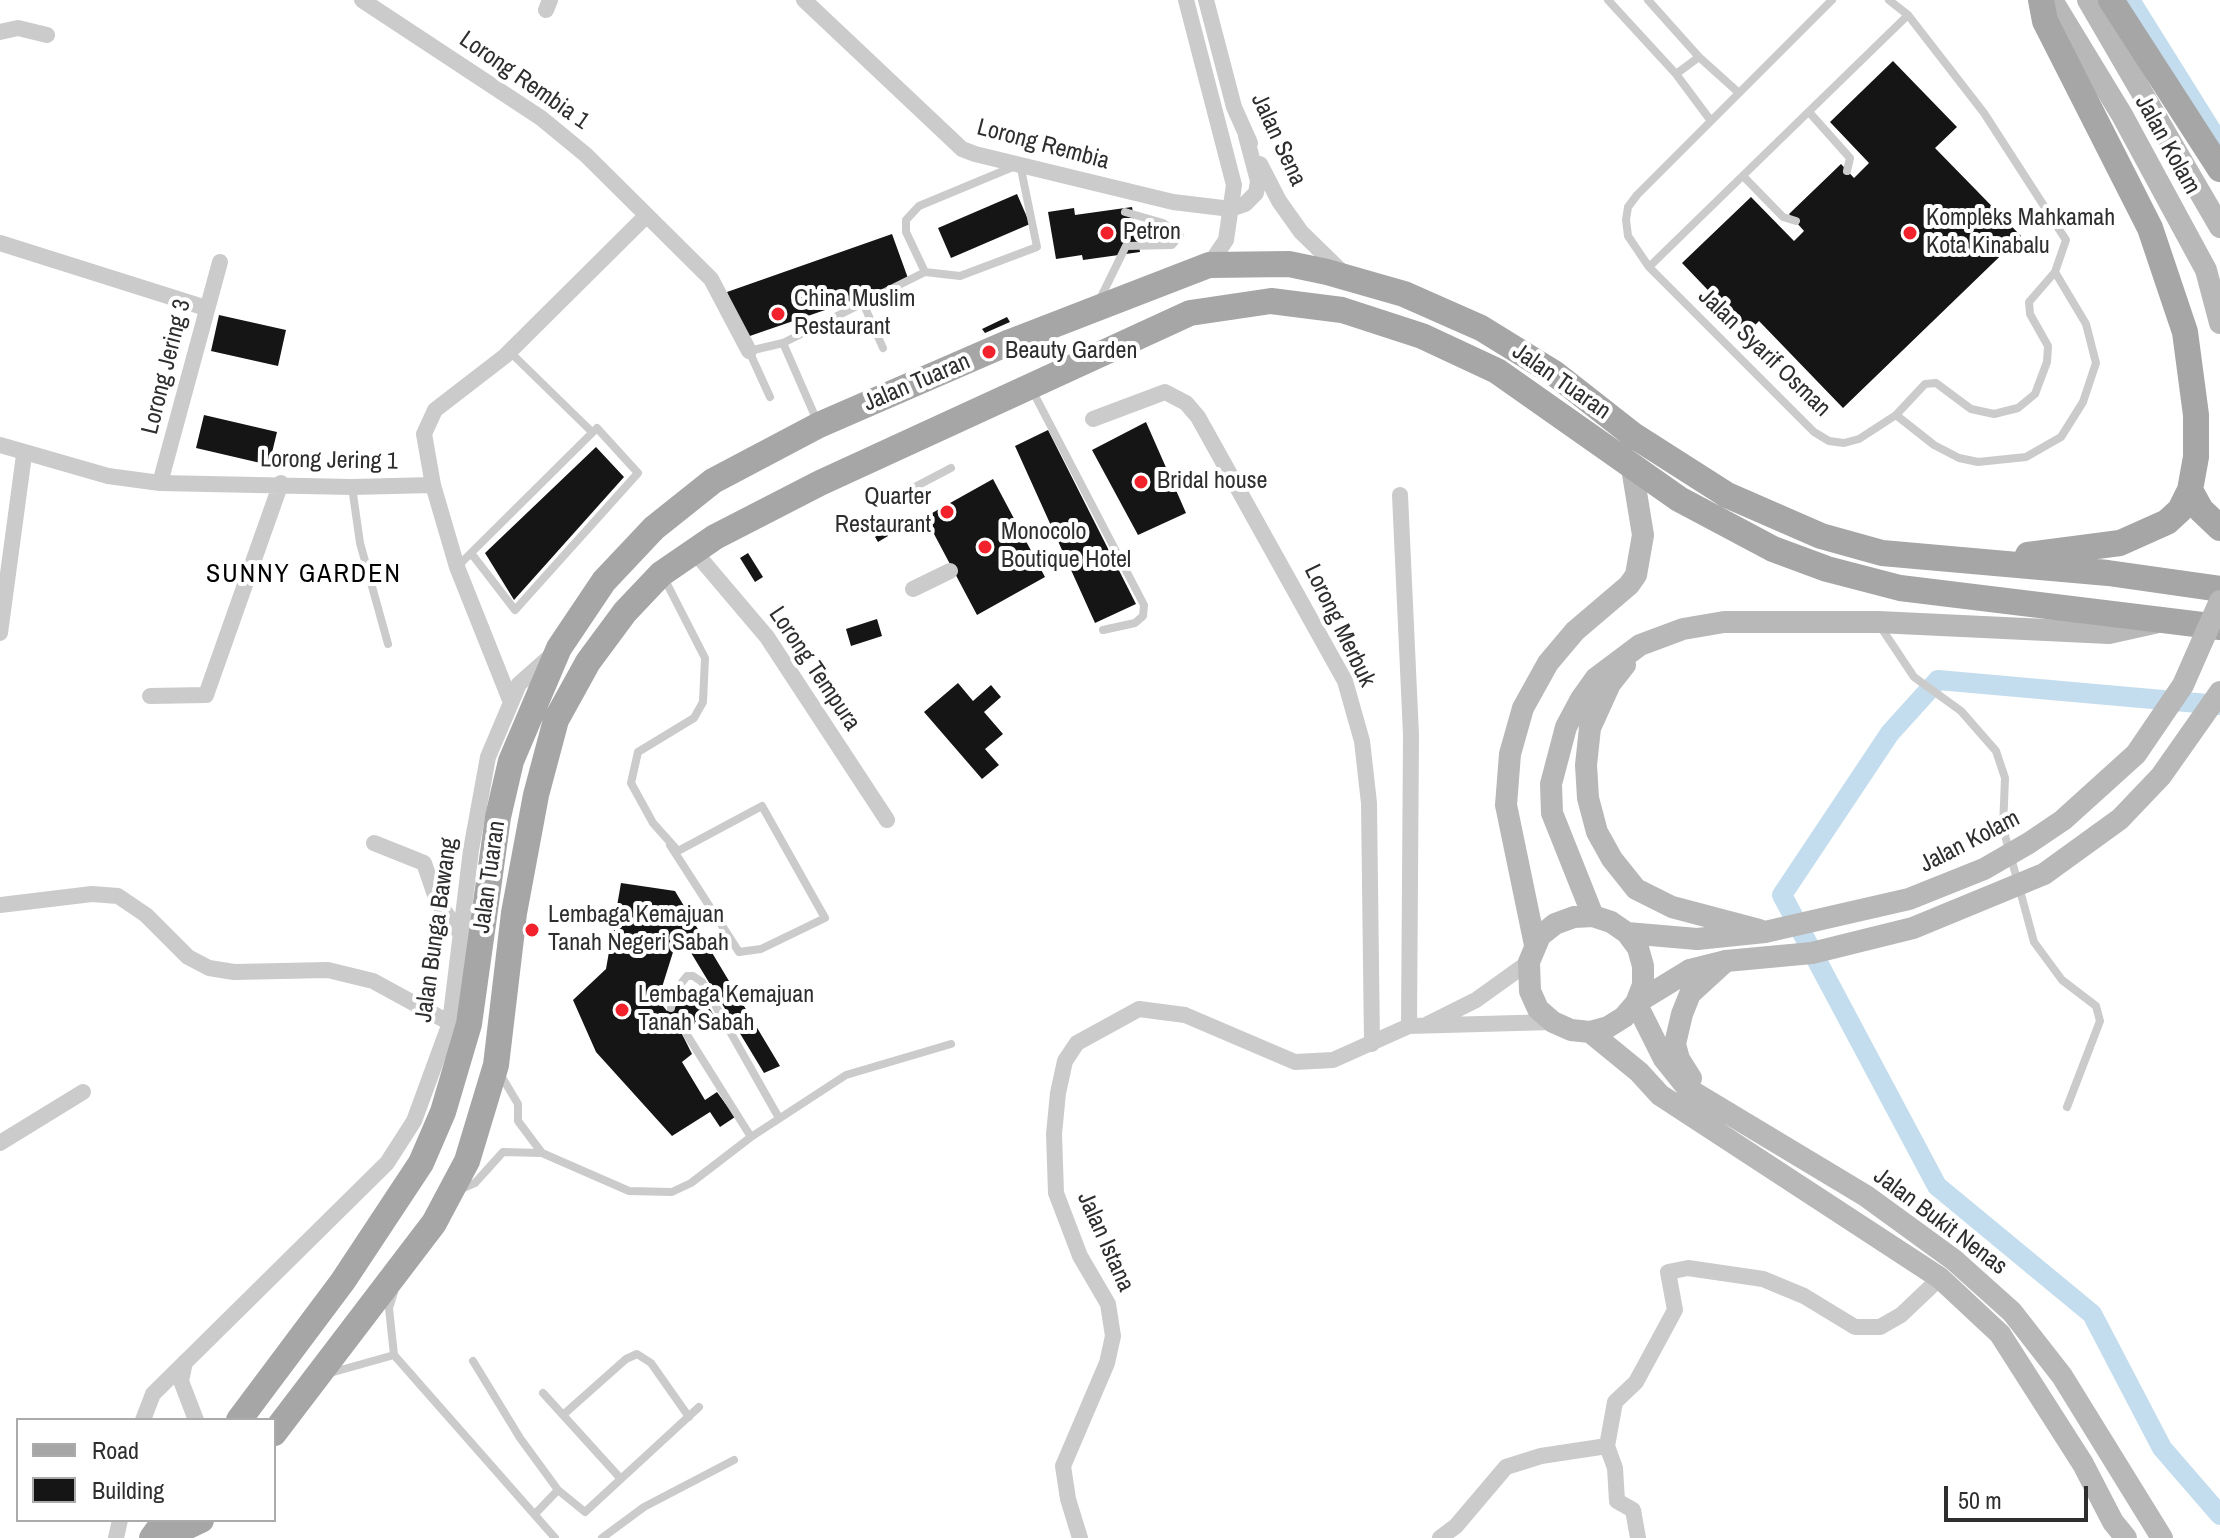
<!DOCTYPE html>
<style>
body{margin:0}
#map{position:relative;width:2220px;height:1538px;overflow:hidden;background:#fff;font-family:"Archivo Narrow",sans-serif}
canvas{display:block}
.legend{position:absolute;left:16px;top:1418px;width:260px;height:104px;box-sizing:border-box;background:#fff;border:2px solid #ababab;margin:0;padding:10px 14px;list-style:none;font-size:24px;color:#2e2e2e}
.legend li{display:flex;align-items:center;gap:16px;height:40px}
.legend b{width:40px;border:2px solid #ababab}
.scale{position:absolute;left:1944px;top:1486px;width:144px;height:36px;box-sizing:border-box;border:4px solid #2e2e2e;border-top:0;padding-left:10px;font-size:24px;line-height:28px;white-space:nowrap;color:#2e2e2e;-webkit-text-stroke:6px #fff;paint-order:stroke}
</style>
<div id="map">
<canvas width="2220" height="1538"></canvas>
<ul class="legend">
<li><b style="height:10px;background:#a6a6a6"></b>Road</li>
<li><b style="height:22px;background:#151515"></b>Building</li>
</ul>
<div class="scale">50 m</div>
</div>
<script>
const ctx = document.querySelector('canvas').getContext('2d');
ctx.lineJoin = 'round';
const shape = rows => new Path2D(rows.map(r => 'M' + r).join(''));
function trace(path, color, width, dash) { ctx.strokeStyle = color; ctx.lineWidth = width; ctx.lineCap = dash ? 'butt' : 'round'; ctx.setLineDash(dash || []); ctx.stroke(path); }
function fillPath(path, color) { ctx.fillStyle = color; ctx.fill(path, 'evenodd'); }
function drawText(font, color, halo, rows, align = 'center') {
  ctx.font = font + ' "Archivo Narrow",sans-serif'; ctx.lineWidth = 8; ctx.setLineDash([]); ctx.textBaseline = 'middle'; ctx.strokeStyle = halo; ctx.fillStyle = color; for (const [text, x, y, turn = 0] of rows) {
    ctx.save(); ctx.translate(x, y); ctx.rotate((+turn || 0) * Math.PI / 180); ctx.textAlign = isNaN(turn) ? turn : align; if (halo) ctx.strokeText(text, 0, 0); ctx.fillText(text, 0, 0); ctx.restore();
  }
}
const canal = shape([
 [2130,0,2220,144],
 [2220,705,1938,680,1890,733,1782,895,1937,1186,2092,1314,2162,1448,2220,1515]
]);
const building = shape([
 [1893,61,1957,127,1935,148,2021,236,1843,408,1759,321,1748,332,1682,263,1751,197,1794,241,1804,231,1789,214,1841,164,1854,178,1869,163,1830,122],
 [1017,194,1030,224,951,258,938,228],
 [1132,207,1140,252,1083,260,1082,255,1056,259,1048,212,1074,208,1075,215],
 [892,234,909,281,744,338,727,292],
 [219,315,286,330,278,366,211,351],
 [1007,317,1010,322,985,333,982,329],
 [204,415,277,432,269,465,196,448],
 [1146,422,1186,513,1138,535,1092,450],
 [1048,430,1136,604,1095,623,1015,446],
 [596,447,624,477,514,600,485,553],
 [993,479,1045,577,977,615,925,517],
 [885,530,888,536,878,542,875,537],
 [748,553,763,577,755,582,740,558],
 [877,619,882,636,851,646,846,629],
 [958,683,973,701,991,685,1001,697,984,712,1003,734,985,749,999,765,982,779,924,712],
 [621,883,675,891,780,1066,764,1073,679,933,658,1000,667,1011,700,993,713,1014,681,1032,692,1054,682,1062,705,1100,717,1092,735,1117,720,1127,710,1112,672,1136,596,1052,573,1000,606,969]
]);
const service = shape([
 [1608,0,1676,74,1711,121],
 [1648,0,1699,57,1739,93],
 [1832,0,1637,195,1628,207,1626,220,1628,236,1649,267,1814,432,1829,441,1844,443,1859,439,1896,415,1925,384,1936,383,1971,409,1994,414,2018,408,2035,394,2047,362,2048,346,2030,314,2029,302,2055,272,2066,240,1984,113,1908,15,1889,0],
 [1676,74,1699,57],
 [1809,112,1850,158,1847,171],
 [1743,176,1783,217,1796,221],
 [1649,267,1908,15],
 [1100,299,1126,246,1172,245,1180,235,1163,223,1125,212],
 [863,303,883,348],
 [783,343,818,423],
 [510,352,592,432],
 [1031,388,1144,605,1143,616,1135,623,1103,630],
 [770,397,749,351,783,343,925,272,960,276,1037,247,1020,164,919,206,906,220,906,232,925,272],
 [1896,415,1934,445,1959,458,1978,462,2026,457,2061,437,2083,402,2096,363,2086,324,2055,272],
 [352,487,360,543,388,644],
 [888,501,951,468],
 [457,567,471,553,597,428,638,473,515,610,471,553],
 [664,578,705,658,703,702,694,718,638,752,631,783,653,823,678,851,762,806,825,918,761,949,739,952,670,845],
 [1880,626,1914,677,1961,711,1996,751,2005,778,2003,828,2034,942,2062,980,2096,1006,2100,1021,2067,1107],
 [671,1008,674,992,687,976,693,976,702,982,779,1118],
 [684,1030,751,1137],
 [499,1072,518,1104,518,1121,542,1153],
 [461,1189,475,1183,503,1152,542,1153,629,1191,672,1192,691,1183,751,1137,846,1075,951,1044],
 [394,1292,389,1308,394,1355,555,1538],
 [473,1361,520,1438,558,1490],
 [330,1373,394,1355],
 [543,1393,621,1479],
 [563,1415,626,1359,637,1354,651,1363,689,1417],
 [535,1514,558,1490,585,1512,699,1407],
 [602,1538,644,1507,734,1460]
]);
const minor = shape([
 [362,0,541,118,586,155,711,279,749,351],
 [804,0,962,149,975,154,1173,202,1231,209,1245,204,1256,193,1258,181,1246,136],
 [1186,0,1234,185,1226,240,1209,265],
 [1206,0,1234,107,1250,143],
 [546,10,550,0],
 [0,32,18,28,47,35],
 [1260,164,1279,201,1301,232,1339,269],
 [0,243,206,308],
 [1093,419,1165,392,1186,403,1198,417,1345,681,1362,741,1369,803,1372,1044],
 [0,445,108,476,160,483,352,487,433,485,457,567,510,700],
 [160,483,220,262],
 [433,485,424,434,435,410,505,356,645,217],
 [1400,495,1411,735,1409,1026],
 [694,551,767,637,887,820],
 [913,589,950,571],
 [0,633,24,455],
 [150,696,206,695,281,483],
 [374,843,424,863,437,901,463,937],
 [0,905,92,894,118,896,146,915,188,957,209,968,234,972,328,970,373,981,450,1023],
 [1426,1025,1476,1000,1529,962],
 [0,1143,83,1092],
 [185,1362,181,1381,196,1420],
 [143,1420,153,1394,387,1163,414,1121,450,1023,471,850,488,757,519,684,553,654],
 [116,1538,120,1520],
 [1080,1538,1068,1499,1063,1466,1107,1363,1113,1336,1108,1304,1080,1256,1056,1193,1054,1134,1058,1093,1065,1061,1077,1043,1139,1009,1185,1015,1295,1062,1333,1060,1409,1026,1553,1022],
 [1440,1538,1456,1526,1506,1467,1541,1456,1607,1446],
 [1638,1538,1633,1510,1617,1501,1615,1468,1607,1446,1615,1402,1636,1382,1675,1310,1668,1272,1688,1268,1763,1279,1804,1296,1855,1327,1880,1327,1901,1315,1940,1278]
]);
const secondary = shape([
 [2052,0,2122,115,2206,270,2220,323],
 [2088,0,2220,227],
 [1625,665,1610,684,1590,728,1586,765,1588,798,1597,832,1612,859,1636,889,1672,907,1759,930],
 [1593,916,1552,813,1551,784,1566,727,1581,699,1596,678,1640,645,1683,629,1724,622,1878,622,2109,633,2154,623],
 [1627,933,1697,939],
 [1535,945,1506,805,1510,754,1523,708,1548,663,1575,631,1629,585,1636,575,1643,535,1632,468],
 [1636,1003,1664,1059,1688,1089,1866,1196,1954,1260,2012,1312,2062,1376,2162,1538],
 [1636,1003,1643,985,1643,966,1638,948,1627,933,1611,922,1593,916,1574,917,1555,924,1540,936,1529,962,1530,991,1538,1009,1553,1022,1571,1030,1590,1032,1608,1027,1624,1017,1636,1003,1690,970],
 [1590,1032,1639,1072,1660,1095,1940,1278,2000,1334,2083,1464,2113,1522,2126,1538],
 [1691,1078,1679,1059,1675,1044,1682,1014,1690,994,1726,961]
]);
const primary = shape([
 [2111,0,2220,169],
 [2190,490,2201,510,2220,528],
 [2028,555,2120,543,2167,522,2180,510,2190,490,2196,457,2196,415,2185,332,2150,228,2045,21,2041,0],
 [239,1420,343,1281,421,1163,443,1112,469,1024,498,817,511,761,559,648,604,581,654,528,713,481,819,425,1010,342,1209,265,1289,264,1327,272,1404,294,1481,328,1554,373,1633,435,1727,495,1821,536,1882,553,2108,573,2220,589],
 [274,1433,434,1223,467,1161,496,1065,514,913,536,795,556,720,588,662,625,612,661,574,715,537,820,483,1190,313,1271,301,1342,310,1422,336,1497,371,1679,499,1773,549,1827,569,1900,588,2220,627],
 [152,1538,165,1520],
 [176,1538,184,1528,201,1520]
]);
const secondaryBridge = shape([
 [1697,939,1765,932,1909,899,1984,869,2029,843,2063,820,2136,754,2183,685,2220,601],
 [1690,970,1726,961,1812,953,1913,928,2044,874,2120,819,2161,776,2220,692]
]);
const markers = [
 [1107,233,8,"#f2222c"],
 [1910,233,8,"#f2222c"],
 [778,314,8,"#f2222c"],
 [989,352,8,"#f2222c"],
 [1141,482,8,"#f2222c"],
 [947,512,8,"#f2222c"],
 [985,547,8,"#f2222c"],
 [532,930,8,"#f2222c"],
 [622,1010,8,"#f2222c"]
];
const streetNames = [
 ["Lorong Rembia 1",524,81,35],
 ["Jalan Sena",1278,140,65],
 ["Lorong Rembia",1043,145,15],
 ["Jalan Kolam",2167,145,61],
 ["Jalan Syarif Osman",1764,353,44],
 ["Lorong Jering 3",167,367,-76],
 ["Jalan Tuaran",1561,382,35],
 ["Jalan Tuaran",917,383,-23],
 ["Lorong Jering 1",329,461,1],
 ["Lorong Merbuk",1339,626,64],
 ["Lorong Tempura",814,669,56],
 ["Jalan Kolam",1970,842,-27],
 ["Jalan Tuaran",490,877,-82],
 ["Jalan Bunga Bawang",437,930,-82],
 ["Jalan Bukit Nenas",1940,1222,37],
 ["Jalan Istana",1105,1242,66]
];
const poiNames = [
 ["Kompleks Mahkamah",1926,219],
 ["Kota Kinabalu",1926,247],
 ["Petron",1123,233],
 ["China Muslim",794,300],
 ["Restaurant",794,328],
 ["Beauty Garden",1005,352],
 ["Bridal house",1157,482],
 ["Quarter",931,498,"right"],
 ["Restaurant",931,526,"right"],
 ["Monocolo",1001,533],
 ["Boutique Hotel",1001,561],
 ["Lembaga Kemajuan",548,916],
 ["Tanah Negeri Sabah",548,944],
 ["Lembaga Kemajuan",638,996],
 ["Tanah Sabah",638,1024]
];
const neighbourhoodNames = [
 ["SUNNY GARDEN",304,575]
];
trace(canal, '#c4ddee', 20);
fillPath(building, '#151515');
trace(service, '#cbcbcb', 8);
trace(minor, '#cbcbcb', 16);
trace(secondary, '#b8b8b8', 22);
trace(primary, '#a6a6a6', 26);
trace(secondaryBridge, '#b8b8b8', 22);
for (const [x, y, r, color] of markers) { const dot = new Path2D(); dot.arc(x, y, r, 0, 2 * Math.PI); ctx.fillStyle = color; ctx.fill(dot); trace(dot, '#fff', 3); }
drawText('24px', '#2e2e2e', '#fff', streetNames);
drawText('24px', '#2e2e2e', '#fff', poiNames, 'left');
ctx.letterSpacing = '2px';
drawText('26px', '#000', '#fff', neighbourhoodNames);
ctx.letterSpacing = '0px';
</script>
